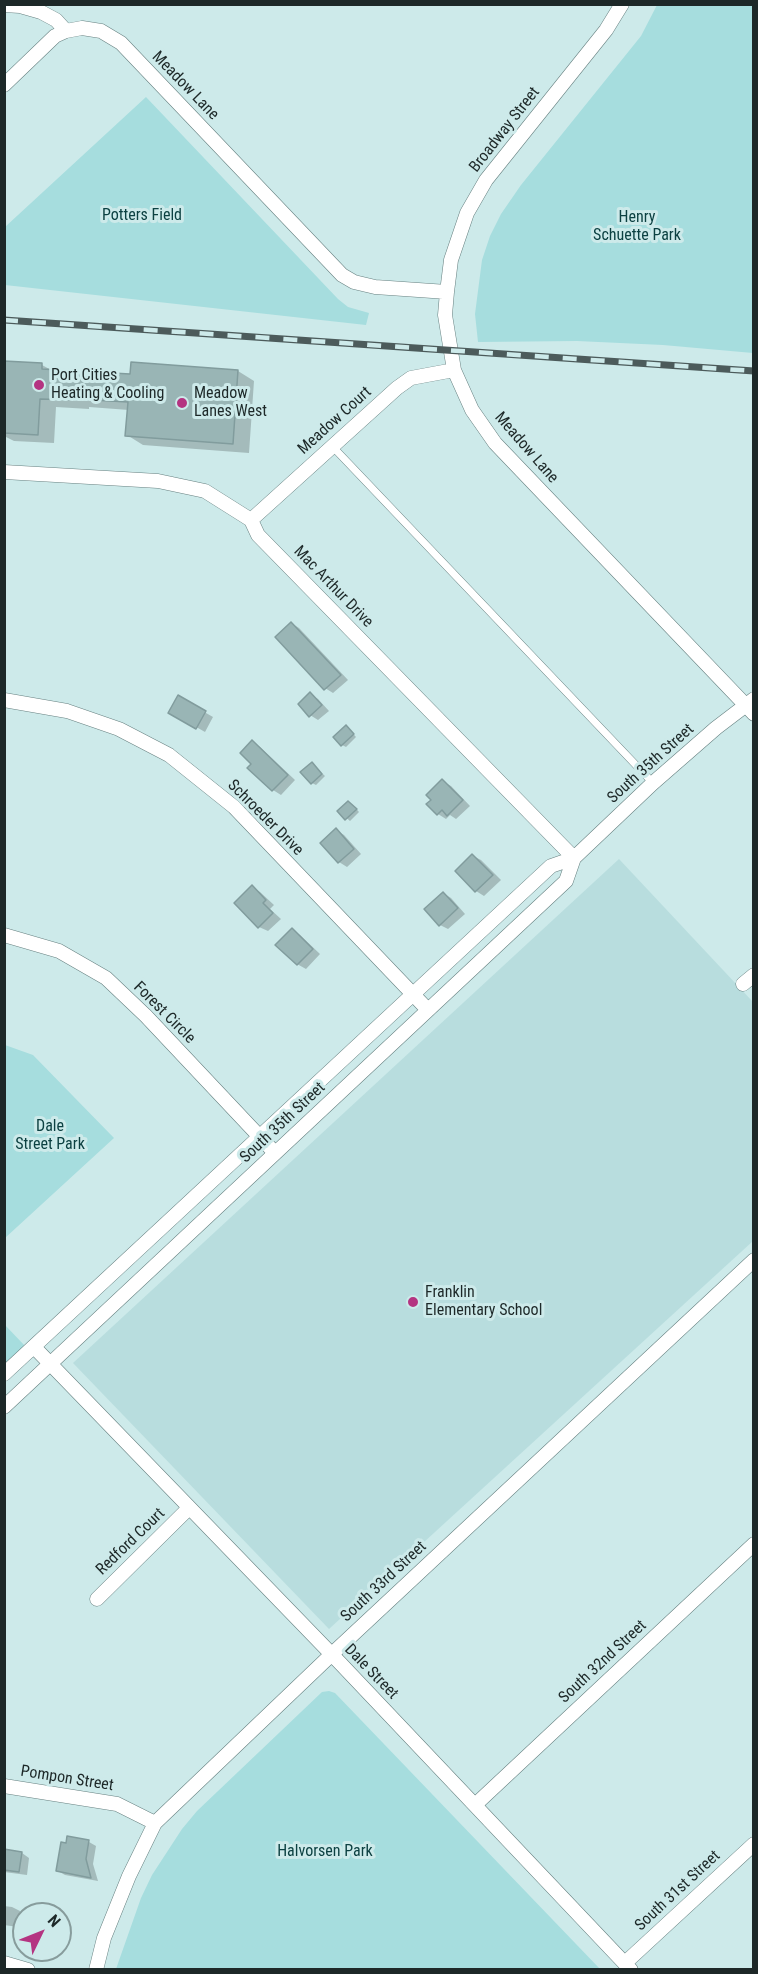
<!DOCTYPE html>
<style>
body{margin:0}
#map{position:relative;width:758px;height:1974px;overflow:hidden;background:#cdeaea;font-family:"Roboto Condensed",sans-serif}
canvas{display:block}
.frame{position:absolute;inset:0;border:6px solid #1d2828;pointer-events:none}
.north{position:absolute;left:12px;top:1902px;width:60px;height:60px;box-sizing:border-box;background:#cdeaea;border:2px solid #879c9c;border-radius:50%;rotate:47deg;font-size:16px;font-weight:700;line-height:24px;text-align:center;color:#1d2828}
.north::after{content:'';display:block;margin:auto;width:21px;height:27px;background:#b43481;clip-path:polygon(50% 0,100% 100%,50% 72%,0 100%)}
</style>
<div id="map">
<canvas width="758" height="1974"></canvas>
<div class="frame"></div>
<div class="north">N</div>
</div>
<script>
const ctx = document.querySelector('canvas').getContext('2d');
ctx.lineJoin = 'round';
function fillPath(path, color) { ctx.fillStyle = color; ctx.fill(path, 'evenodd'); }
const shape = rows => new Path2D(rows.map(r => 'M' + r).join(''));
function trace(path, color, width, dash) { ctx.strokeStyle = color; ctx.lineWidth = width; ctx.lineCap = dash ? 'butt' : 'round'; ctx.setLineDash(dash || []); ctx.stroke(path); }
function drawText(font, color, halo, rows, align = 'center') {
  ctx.font = font + ' "Roboto Condensed",sans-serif'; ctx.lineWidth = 6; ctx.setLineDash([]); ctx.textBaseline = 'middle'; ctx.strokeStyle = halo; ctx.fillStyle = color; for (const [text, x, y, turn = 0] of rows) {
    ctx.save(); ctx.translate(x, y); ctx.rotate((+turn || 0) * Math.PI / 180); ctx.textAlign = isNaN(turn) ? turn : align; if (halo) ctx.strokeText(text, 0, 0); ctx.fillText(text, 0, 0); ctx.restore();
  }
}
const built = shape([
 [619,859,753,1002,753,1241,329,1629,73,1363]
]);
const green = shape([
 [657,5,753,5,753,353,663,345,577,341,478,342,475,314,482,260,490,236,501,214,521,185,641,36],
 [146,97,338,299,348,307,369,313,366,325,5,285,5,227],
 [5,1045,33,1055,114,1138,5,1238],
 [5,1325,25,1346,5,1365],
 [329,1691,335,1693,600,1969,116,1969,141,1898,152,1875,182,1829,197,1811,322,1692]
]);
const shadow = shape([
 [4,363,42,365,53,371,131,376,238,371,254,381,249,453,143,445,127,435,129,410,89,407,89,409,56,407,54,443,14,441,4,436],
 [291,623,299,628,348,680,333,693,325,688],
 [310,694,318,699,329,711,318,720,310,715],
 [178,697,213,717,205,732,170,712],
 [349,729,356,737,346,747,342,745],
 [252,742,260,747,295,780,281,795,273,790,253,764],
 [312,764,325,776,316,785,312,783],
 [442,781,451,786,470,806,456,819,450,815,446,819,438,814],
 [352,804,359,812,350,821,339,811],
 [336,830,344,835,361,854,347,867,339,862],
 [473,856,481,860,501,880,484,896,476,891,457,871],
 [252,887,260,892,274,905,270,909,281,919,268,931,259,927,236,903],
 [443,893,451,898,465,914,448,929,440,925],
 [292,930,300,935,320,954,306,969,297,964],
 [68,1838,89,1842,96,1846,93,1864,98,1881,65,1875,58,1871],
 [4,1851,22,1853,29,1858,27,1875,4,1872],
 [4,1906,12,1907,20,1911,18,1927,4,1925]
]);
const building = shape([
 [4,361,42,363,42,369,130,374,131,362,238,370,233,444,125,436,128,402,73,399,73,400,40,399,38,435,4,433,4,361],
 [291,622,341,675,324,690,275,637,291,622],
 [310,692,322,705,309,717,298,704,310,692],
 [178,695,206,711,196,729,168,713,178,695],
 [346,725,354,734,341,746,333,737,346,725],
 [252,740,288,775,272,791,247,768,251,764,240,753,252,740],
 [312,762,322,774,311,784,300,772,312,762],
 [442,779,463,800,447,816,442,810,437,815,426,804,431,800,426,795,442,779],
 [348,801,357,809,345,820,337,811,348,801],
 [336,828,354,849,338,863,320,843,336,828],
 [472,854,493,875,475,892,455,871,472,854],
 [252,885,266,900,263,903,273,913,258,928,234,903,252,885],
 [443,892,458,908,439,926,424,909,443,892],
 [292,928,313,949,297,965,275,945,292,928],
 [67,1836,89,1840,86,1859,91,1878,56,1871,61,1842,66,1843,67,1836],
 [4,1849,22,1852,19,1872,4,1870,4,1849]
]);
const lane = shape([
 [332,446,653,783]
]);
const street = shape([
 [622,4,606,30,486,180,467,213,451,260,447,292,445,315,454,370,472,410,495,443,754,714],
 [4,5,20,6,41,12,56,20,66,31],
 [4,85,55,36,66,31,82,28,101,31,121,43,342,275,354,282,375,287,447,292],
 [4,472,158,481,205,491,251,520,258,535,574,858],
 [251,520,397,388,411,378,454,370],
 [4,700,67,711,119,729,169,755,234,807,428,1010],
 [4,935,59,951,106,978,146,1016,275,1153],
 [743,984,754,975],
 [34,1347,341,1664,631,1970],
 [4,1374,551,866,574,858,653,783,716,728,754,699],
 [4,1407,566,881,574,858],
 [97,1599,189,1508],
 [4,1786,117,1804,155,1823],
 [475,1805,754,1544],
 [4,1963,28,1970],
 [625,1963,754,1844],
 [96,1970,104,1938,129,1876,155,1823,332,1654,754,1260]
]);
const rail = shape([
 [4,320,754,371]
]);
const markers = [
 [39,385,6,"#b43481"],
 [182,403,6,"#b43481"],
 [413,1302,6,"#b43481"]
];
const streetNames = [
 ["Meadow Lane",185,86,46],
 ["Broadway Street",505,130,-52],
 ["Meadow Court",335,421,-42],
 ["Meadow Lane",526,448,49],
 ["Mac Arthur Drive",333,587,46],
 ["South 35th Street",651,764,-42],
 ["Schroeder Drive",265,818,45],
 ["Forest Circle",164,1013,45],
 ["South 35th Street",283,1123,-43],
 ["Redford Court",131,1542,-44],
 ["South 33rd Street",384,1582,-43],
 ["South 32nd Street",603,1662,-43],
 ["Dale Street",371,1672,46],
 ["Pompon Street",67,1779,9],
 ["South 31st Street",678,1891,-43]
];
const parkNames = [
 ["Potters Field",142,216],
 ["Henry",637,218],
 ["Schuette Park",637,236],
 ["Dale",50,1127],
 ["Street Park",50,1145],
 ["Halvorsen Park",325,1852]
];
const poiNames = [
 ["Port Cities",51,376],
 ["Heating & Cooling",51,394],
 ["Meadow",194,394],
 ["Lanes West",194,412],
 ["Franklin",425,1293],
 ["Elementary School",425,1311]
];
fillPath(built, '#b8ddde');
fillPath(green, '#a6ddde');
fillPath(shadow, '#0003');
fillPath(building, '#99b5b5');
trace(building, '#819c9d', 1.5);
trace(lane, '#678181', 8);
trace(street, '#678181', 15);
trace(lane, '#fff', 7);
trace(street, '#fff', 14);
trace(rail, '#4c5b5b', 7);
trace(rail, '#cdeaea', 4.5, [14]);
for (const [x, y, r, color] of markers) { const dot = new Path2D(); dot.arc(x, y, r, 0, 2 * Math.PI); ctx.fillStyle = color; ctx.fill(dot); trace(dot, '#cdeaea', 2); }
drawText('16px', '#1d2828', '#cdeaea', streetNames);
drawText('16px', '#0c4142', '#cdeaea', parkNames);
drawText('16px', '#1d2828', '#cdeaea', poiNames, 'left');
</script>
